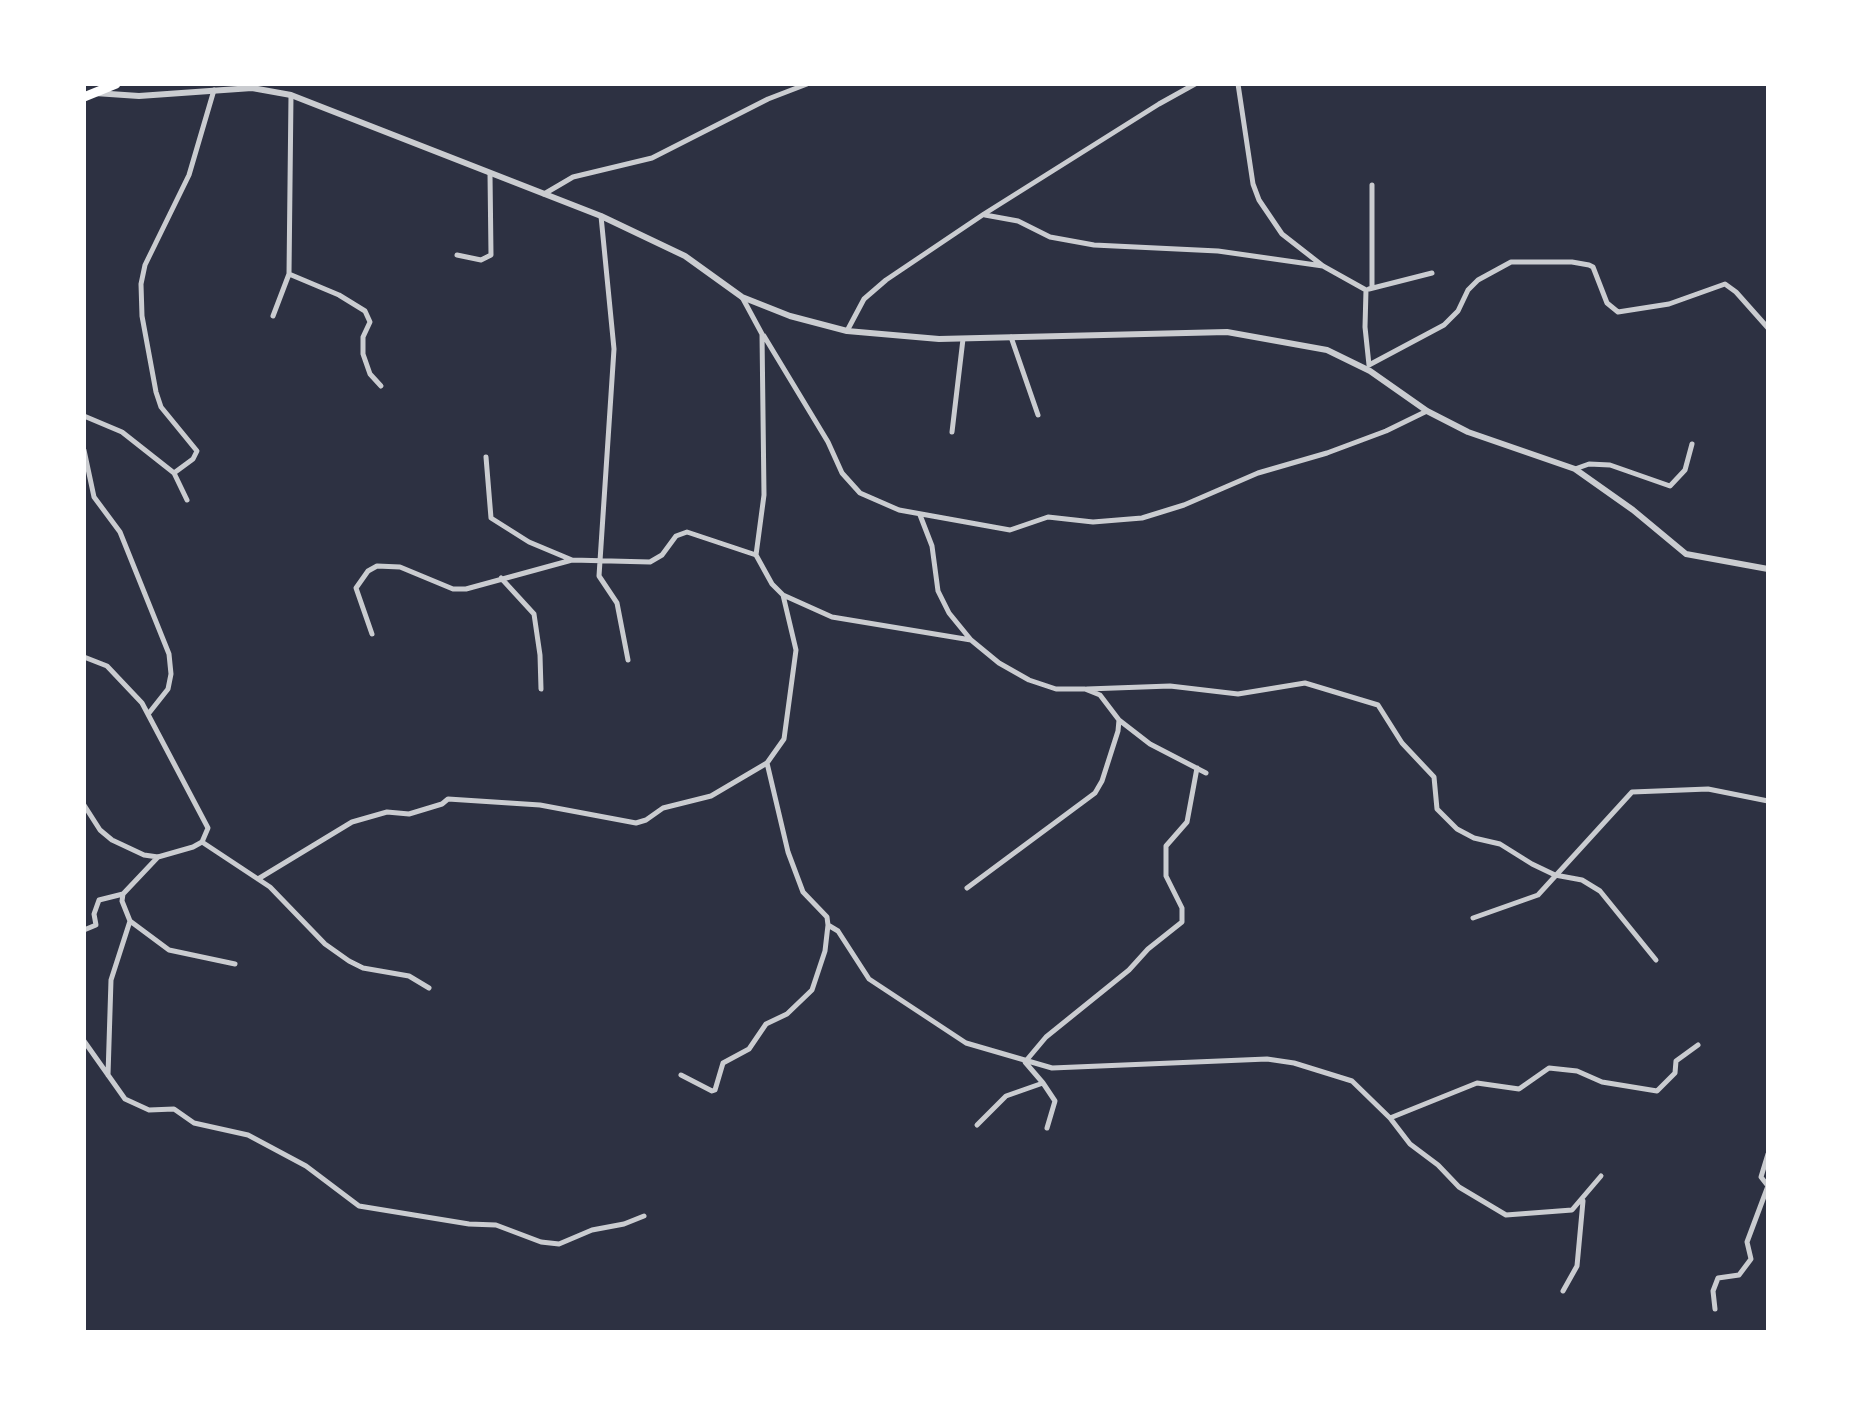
<!DOCTYPE html>
<style>
body{margin:0}
#map{position:relative;width:1852px;height:1416px;overflow:hidden;background:#2d3142;font-family:"Open Sans",sans-serif}
canvas{display:block}
.frame{position:absolute;inset:0;border:86px solid #fff;pointer-events:none}
</style>
<div id="map">
<canvas width="1852" height="1416"></canvas>
<div class="frame"></div>
</div>
<script>
const ctx = document.querySelector('canvas').getContext('2d');
ctx.lineJoin = 'round';
const shape = rows => new Path2D(rows.map(r => 'M' + r).join(''));
function trace(path, color, width, dash) { ctx.strokeStyle = color; ctx.lineWidth = width; ctx.lineCap = dash ? 'butt' : 'round'; ctx.setLineDash(dash || []); ctx.stroke(path); }
const minor = shape([
 [1238,84,1253,184,1259,200,1282,234,1323,266,1366,290,1365,327,1369,365],
 [1372,185,1372,288],
 [544,194,573,177,652,158,768,99,807,84],
 [985,215,1018,221,1050,237,1094,245,1218,251,1323,266],
 [601,216,614,349,599,576,617,603,628,660],
 [457,255,481,260,491,255,490,174],
 [289,274,339,295,365,311,370,322,363,337,363,354,370,374,381,386],
 [1369,289,1432,273],
 [742,297,762,334,764,495,756,555,772,584,783,595,832,617,971,640,999,663,1029,680,1056,689,1085,689,1100,695,1119,720,1118,731,1102,781,1095,793,967,888],
 [273,316,289,274,291,95],
 [847,331,864,299,886,280,984,214,1159,104,1195,84],
 [764,336,828,442,842,473,860,493,899,510,1010,530,1048,517,1093,522,1142,518,1184,505,1258,473,1327,453,1386,431,1427,411],
 [1011,337,1038,415],
 [1369,365,1444,325,1458,311,1468,290,1478,280,1511,262,1572,262,1589,265,1593,267,1607,303,1618,312,1669,304,1725,284,1736,292,1768,328],
 [84,416,122,432,174,473,187,500],
 [952,432,963,339],
 [84,450,94,497,120,532,169,654,171,674,168,689,149,713],
 [486,457,491,518,529,542,572,560,650,562,662,555,676,536,687,532,756,555],
 [1575,469,1589,464,1610,465,1670,486,1685,470,1692,444],
 [174,473,193,459,197,451,161,407,156,392,142,316,141,284,145,265,189,175,214,90],
 [920,515,932,546,938,591,949,613,971,640],
 [501,578,534,614,540,655,541,689],
 [372,634,356,588,368,571,377,566,400,567,453,589,466,589,572,560],
 [84,657,107,666,142,703,208,828,202,842,193,847,158,857,144,855,112,840,100,830,84,805],
 [1087,689,1170,686,1238,694,1305,683,1378,705,1402,743,1434,777,1437,809,1457,829,1474,838,1500,844,1532,864,1555,875,1582,880,1600,891,1656,960],
 [1119,720,1150,744,1206,773],
 [767,763,788,852,803,892,827,917,828,925,838,931,869,979,966,1043,1052,1068,1267,1059,1294,1063,1352,1081,1390,1118,1410,1144,1438,1165,1459,1187,1506,1215,1572,1210,1601,1176],
 [202,842,270,887,325,944,349,961,363,968,409,976,429,988],
 [158,857,123,894,122,901,130,921,169,950,235,964],
 [258,879,352,822,387,812,409,814,442,804,448,799,540,805,636,823,646,820,663,808,711,796,767,763,784,739,796,650,783,595],
 [1473,918,1538,895,1632,792,1708,789,1768,801],
 [84,930,96,925,94,914,99,900,123,894],
 [84,1041,125,1099,149,1110,174,1109,194,1123,248,1135,306,1166,359,1206,469,1224,496,1225,541,1242,559,1244,592,1230,624,1224,644,1216],
 [108,1075,111,980,130,921],
 [681,1075,712,1091,715,1090,723,1063,749,1049,766,1024,787,1014,812,990,825,951,828,925],
 [1043,1083,1055,1101,1047,1128],
 [1390,1118,1477,1083,1519,1089,1549,1068,1577,1071,1602,1082,1657,1091,1675,1073,1676,1061,1698,1045],
 [977,1125,1006,1096,1043,1083,1025,1062,1046,1037,1129,970,1148,949,1182,922,1182,908,1166,876,1166,846,1187,822,1197,768],
 [1563,1291,1577,1266,1583,1201],
 [1715,1309,1713,1291,1718,1278,1739,1275,1751,1259,1747,1242,1768,1186,1761,1177,1768,1154]
]);
const tertiary = shape([
 [95,93,139,96,252,88,291,95,601,216,685,256,742,297,790,316,847,331,939,339,1227,332,1327,350,1370,371,1427,411,1468,432,1575,469,1633,510,1686,554,1768,569]
]);
const trunk = shape([
 [84,97,116,84]
]);
trace(minor, '#caccd0', 5);
trace(tertiary, '#caccd0', 6);
trace(trunk, '#fff', 9);
</script>
